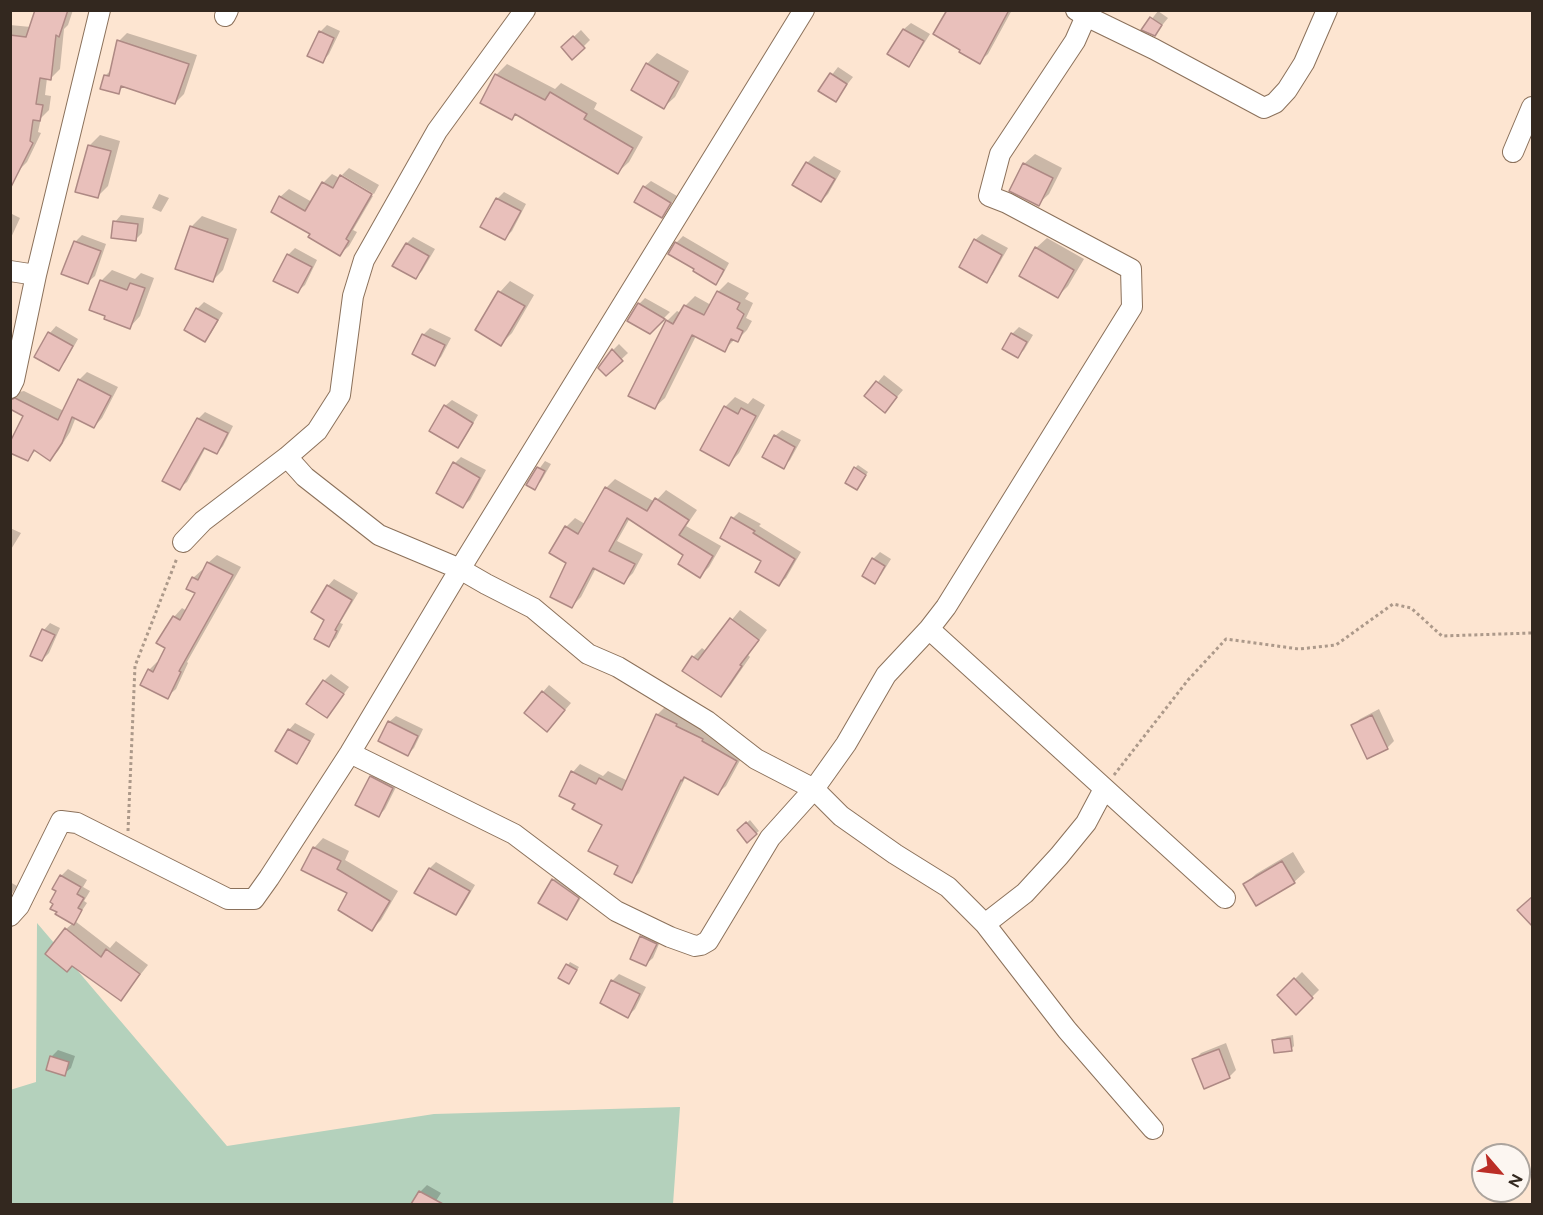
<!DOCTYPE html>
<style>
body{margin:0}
#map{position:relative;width:1543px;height:1215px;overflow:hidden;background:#fde5d1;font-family:Figtree,sans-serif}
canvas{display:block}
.frame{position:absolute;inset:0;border:12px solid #33281f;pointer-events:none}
.north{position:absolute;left:1471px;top:1143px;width:60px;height:60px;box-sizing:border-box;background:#fcf6f1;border:2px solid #aca49d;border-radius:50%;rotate:118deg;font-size:16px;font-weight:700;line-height:24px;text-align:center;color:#33281f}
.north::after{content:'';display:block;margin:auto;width:21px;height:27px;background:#bb2d26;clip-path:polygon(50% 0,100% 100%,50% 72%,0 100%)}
</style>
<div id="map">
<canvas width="1543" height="1215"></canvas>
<div class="frame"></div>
<div class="north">N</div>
</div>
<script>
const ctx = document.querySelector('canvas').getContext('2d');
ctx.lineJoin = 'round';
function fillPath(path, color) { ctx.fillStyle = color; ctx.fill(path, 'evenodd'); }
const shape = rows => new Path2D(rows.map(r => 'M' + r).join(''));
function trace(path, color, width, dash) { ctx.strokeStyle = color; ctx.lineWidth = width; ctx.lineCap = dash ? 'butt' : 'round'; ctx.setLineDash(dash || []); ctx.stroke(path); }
const green = shape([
 [37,923,227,1146,434,1114,680,1107,673,1204,11,1204,10,1090,36,1082]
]);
const shadow = shape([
 [37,10,73,10,68,25,64,29,60,69,51,78,47,78,45,95,51,96,49,110,41,118,38,132,41,133,27,162,18,171,10,59,10,25,31,27],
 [1012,10,988,54,979,62,949,11],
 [1158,11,1168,18,1155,34,1144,29],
 [911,23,930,34,915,58,908,65,889,54,904,29],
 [327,25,340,31,329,54,323,61,320,32],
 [581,30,590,40,572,58,563,47],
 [127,33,197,55,184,94,175,103,124,86,118,92,105,76,112,69,119,41],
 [657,53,689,71,675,97,664,107,647,64],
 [507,64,555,89,561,83,597,103,594,109,643,137,629,162,618,172,516,113,512,118,482,102,496,75],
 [838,67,853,77,835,100,820,90],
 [100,135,120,141,108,186,97,197,89,146],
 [1035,154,1062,168,1049,194,1038,204,1024,164],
 [814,156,841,171,828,194,821,201,794,185,807,163],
 [349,168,379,185,374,194,342,175],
 [332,174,373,196,353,230,357,232,349,246,340,254,312,233,280,197,289,189,312,202,323,183],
 [651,181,677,196,662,216,644,187],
 [504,192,526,204,512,231,505,238,497,199],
 [159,194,169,198,161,212,152,208],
 [10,213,20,218,10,240],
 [121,215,144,218,142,233,135,240,115,222],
 [202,216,237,229,223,270,213,280,191,227],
 [982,234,1008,248,993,274,987,281,975,240],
 [82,235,106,244,95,276,88,282,75,242],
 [683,236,729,263,722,276,716,283,696,268,676,243],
 [413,237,435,249,422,271,416,277,407,243],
 [1047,238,1084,259,1068,286,1058,296,1036,248],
 [295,248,317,260,305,285,298,291,288,255],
 [112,270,135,279,141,273,154,278,140,316,130,327,101,281],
 [510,281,534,295,512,333,501,344,477,330,500,292],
 [728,282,749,293,745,299,753,303,746,318,752,321,747,330,737,340,735,339,724,350,696,336,665,398,655,407,667,321,677,311,681,313,685,306,695,296,711,305,718,292],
 [645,298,670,312,649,333,639,304],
 [204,302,223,313,211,333,205,340,186,329,197,309],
 [56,326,78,339,65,362,58,369,36,356,50,333],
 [1019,327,1033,335,1024,350,1018,356,1012,334],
 [430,328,451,338,441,357,434,364,423,335],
 [619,344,628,353,606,374,613,350],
 [87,372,118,387,102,418,94,427,76,417,70,432,58,451,50,459,36,450,28,459,25,415,10,401,19,392,24,391,64,411,79,380],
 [884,375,903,390,891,404,866,396],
 [735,397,748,404,753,398,765,405,739,453,729,464,725,407],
 [452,400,478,415,464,439,458,446,445,406],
 [205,412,233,426,223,446,217,453,206,447,187,482,180,488,198,419],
 [782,430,801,440,790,460,783,467,775,436],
 [461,457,486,470,470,500,463,506,455,463],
 [545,461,551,464,541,481,535,488,528,484],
 [858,465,868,472,857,488,855,468],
 [615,479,655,502,666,490,697,510,686,526,721,546,709,567,700,576,685,554,630,518,617,541,643,554,633,573,624,582,596,568,581,597,572,606,566,527,575,518,585,524,606,488],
 [739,512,761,524,759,526,801,552,786,578,779,584,733,518],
 [10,528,21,533,10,551],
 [880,552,891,559,881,575,874,582,873,559],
 [217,555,241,567,187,662,188,663,176,689,167,697,149,670,157,662,159,663,167,648,174,617,182,608,187,611,197,593,193,578,202,570,204,571,208,563],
 [334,579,358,593,340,623,343,624,336,638,329,645,328,586],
 [740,610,767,630,748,655,750,657,730,686,721,695,684,671,693,657,702,648,706,651],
 [50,623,60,628,49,653,42,660,44,630],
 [331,674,349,687,327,716,324,681],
 [549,685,571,703,554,723,543,692],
 [665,707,684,716,683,718,709,731,744,753,726,786,718,793,686,776,639,873,632,881,620,866,604,824,577,804,573,772,580,764,603,776,608,771,628,781,657,715],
 [1379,709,1394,741,1387,748,1353,725,1360,719],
 [396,716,423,729,414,748,407,755,389,722],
 [295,723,315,734,303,755,296,762,289,730],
 [378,771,399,781,385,809,379,816,371,777],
 [750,820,759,831,748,840,739,830],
 [323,838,349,851,345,860,398,891,381,920,372,929,350,893,314,848],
 [1293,852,1305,872,1294,882,1245,884,1256,874],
 [436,862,475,885,462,907,456,913,417,892,430,868],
 [68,869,87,880,83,887,90,891,84,901,87,903,75,921,110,948,116,941,148,965,121,999,66,929,73,923,58,890,61,876],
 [560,874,585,891,573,911,567,918,553,880],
 [10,882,17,886,10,897],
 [648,930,662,937,653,958,646,964,641,937],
 [570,962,579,967,571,980,560,978],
 [1302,972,1319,990,1296,1013,1279,995],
 [619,974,646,987,635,1009,628,1016,602,1002,612,981],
 [1293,1035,1294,1046,1291,1049,1274,1040,1277,1038],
 [1226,1043,1236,1070,1229,1077,1194,1060,1201,1053],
 [58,1050,75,1056,71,1068,64,1074,51,1057],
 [427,1185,441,1193,434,1204,413,1204,420,1192]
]);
const building = shape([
 [35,10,68,10,59,37,56,35,51,80,40,78,36,104,43,105,40,121,33,120,30,141,33,143,10,189,10,35,26,37,35,10],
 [947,10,1009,10,980,64,959,52,960,50,933,34,947,10],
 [1150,17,1162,25,1155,36,1141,30,1150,17],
 [903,29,924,41,909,67,887,54,903,29],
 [319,31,334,38,323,63,307,56,319,31],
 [573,36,585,48,572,60,561,47,573,36],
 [117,40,189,64,175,104,121,86,119,94,100,89,104,75,109,76,117,40],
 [646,63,679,82,664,109,631,90,646,63],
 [830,73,847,84,836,102,818,91,830,73],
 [495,74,545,100,550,92,587,114,584,119,633,148,618,174,515,114,512,120,480,103,495,74],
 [88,145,111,151,98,198,75,192,88,145],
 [806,162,835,179,821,202,792,185,806,162],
 [1023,163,1053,178,1039,206,1009,191,1023,163],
 [340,175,372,194,346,239,349,241,340,256,308,237,310,234,271,212,279,196,305,211,322,182,333,188,340,175],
 [643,186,671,203,662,218,634,202,643,186],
 [496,198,521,211,505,240,480,227,496,198],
 [113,221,138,224,136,241,111,238,113,221],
 [190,226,228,239,213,282,175,269,190,226],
 [974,239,1002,255,987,283,959,267,974,239],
 [74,241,101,251,88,284,61,274,74,241],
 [675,242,724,270,716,285,693,271,694,269,668,254,675,242],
 [406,243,429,256,416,279,392,266,406,243],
 [1035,247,1074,270,1058,298,1019,276,1035,247],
 [287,254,312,267,298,293,273,281,287,254],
 [100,280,127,290,130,283,145,288,130,329,104,319,105,316,89,310,100,280],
 [498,291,525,306,501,346,475,330,498,291],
 [717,291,740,303,737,309,744,314,737,328,743,331,738,342,731,339,725,352,692,335,655,409,628,396,666,320,673,324,684,305,704,315,717,291],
 [638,303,665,319,650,334,627,321,638,303],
 [196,308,218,320,205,342,184,330,196,308],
 [48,332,73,346,59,371,34,357,48,332],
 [1011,333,1027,342,1018,358,1002,349,1011,333],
 [422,334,445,345,435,366,412,354,422,334],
 [612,349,623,361,606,376,598,368,612,349],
 [78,379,111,396,94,428,72,417,62,443,50,461,34,450,28,461,10,453,10,442,23,416,10,409,10,400,15,398,58,420,78,379],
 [876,381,897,397,885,413,864,396,876,381],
 [444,405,473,423,458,448,429,431,444,405],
 [724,406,738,414,741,408,756,416,729,466,700,450,724,406],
 [197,418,228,433,217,454,204,448,180,490,162,481,197,418],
 [774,435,795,447,784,469,762,457,774,435],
 [453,462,480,478,463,508,436,493,453,462],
 [537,467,545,471,535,490,526,485,537,467],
 [854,467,866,475,857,490,845,483,854,467],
 [605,487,647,511,655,498,689,520,679,535,713,556,700,578,678,564,683,555,627,518,609,551,635,564,624,584,593,568,572,608,550,597,566,563,549,553,565,526,578,534,605,487],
 [731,517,755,531,753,533,795,559,779,586,755,572,761,561,720,538,731,517],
 [872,558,885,566,875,584,862,576,872,558],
 [207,562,233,575,179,671,181,672,168,699,140,685,148,669,153,672,165,648,156,643,173,616,180,620,195,593,186,589,192,577,198,580,207,562],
 [327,585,352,600,335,630,337,631,329,647,314,639,324,620,311,612,327,585],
 [730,618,759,640,740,665,742,666,721,697,682,671,692,656,698,660,730,618],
 [42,629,55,635,42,661,30,656,42,629],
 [323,680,344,694,327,718,306,704,323,680],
 [542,691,565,710,547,732,524,713,542,691],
 [656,714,677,724,676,726,703,739,702,741,737,761,718,795,684,777,682,781,681,780,632,883,614,874,618,866,588,851,602,825,572,809,575,804,559,796,571,771,596,784,599,778,622,790,656,714],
 [1372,715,1388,749,1367,759,1351,725,1372,715],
 [388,721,418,736,408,756,378,741,388,721],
 [288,729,310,741,297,764,275,751,288,729],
 [370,776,393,788,379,817,355,805,370,776],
 [746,822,757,834,747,843,737,830,746,822],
 [313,847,341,861,337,869,390,901,372,931,338,910,347,893,301,870,313,847],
 [1282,861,1295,883,1256,906,1243,884,1282,861],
 [429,868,470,891,456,915,414,893,429,868],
 [60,875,81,887,77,894,84,898,78,908,82,910,74,925,55,914,57,912,50,909,53,904,50,902,56,891,52,889,60,875],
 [552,879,579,898,567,920,538,903,552,879],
 [1533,896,1533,927,1517,910,1533,896],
 [65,928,101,957,106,949,140,974,121,1001,72,966,67,972,45,954,65,928],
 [640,936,657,944,646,966,630,959,640,936],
 [566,964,577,970,569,984,558,978,566,964],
 [1294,978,1313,998,1296,1015,1277,995,1294,978],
 [611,980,640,994,628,1018,600,1003,611,980],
 [1290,1038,1292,1051,1274,1053,1272,1040,1290,1038],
 [1219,1049,1230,1078,1204,1089,1192,1059,1219,1049],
 [50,1056,69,1062,65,1076,46,1070,50,1056],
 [419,1191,443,1204,411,1204,419,1191]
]);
const path = shape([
 [1114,775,1188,680,1226,639,1299,649,1336,645,1393,604,1411,608,1442,636,1532,633],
 [128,831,135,666,177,558]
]);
const minor = shape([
 [1076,10,1086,16,1075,41,1000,154,989,196,1007,203,1131,269,1132,307,946,607,929,629,1225,898],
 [225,16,228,10],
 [1086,16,1154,49,1264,108,1275,103,1287,90,1304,63,1327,10],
 [1513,152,1532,107],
 [10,271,36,275],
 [10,388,14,380,36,275,100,10],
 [287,457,305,477,379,535,460,569,486,584,533,608,588,654,618,667,707,721,756,759,814,789,841,816,895,854,948,887,985,924,1067,1030,1153,1129],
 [183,542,203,521,287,457,317,431,340,395,353,296,364,260,437,131,525,10],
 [350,753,514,834,616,911,670,937,695,946,701,945,708,941,770,838,814,789,846,744,886,675,929,629],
 [10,916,19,906,61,821,77,823,228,899,254,899,269,878,350,753,460,569,804,10],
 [985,924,1025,893,1059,856,1086,823,1104,789]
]);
fillPath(green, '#b4d1bc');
fillPath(shadow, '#0003');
fillPath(building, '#e9c0bb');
trace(building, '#ae8984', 1.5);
trace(minor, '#8b715b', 22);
trace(path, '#ac998a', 3, [3, 3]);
trace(minor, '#fff', 20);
</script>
